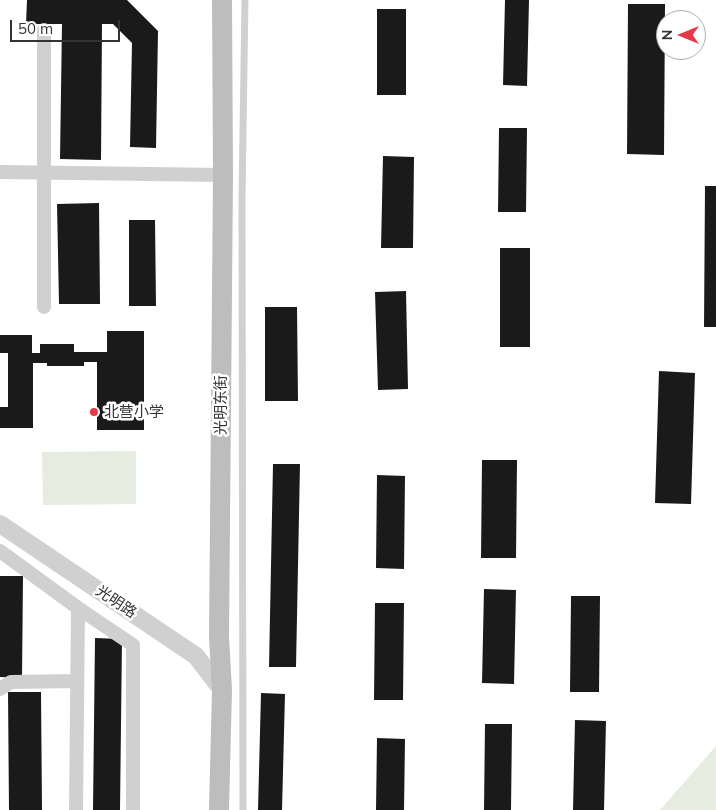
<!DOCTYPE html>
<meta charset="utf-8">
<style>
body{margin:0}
#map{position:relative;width:716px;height:810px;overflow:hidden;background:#fff;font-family:Mulish,sans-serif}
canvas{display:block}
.north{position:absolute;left:656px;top:10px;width:50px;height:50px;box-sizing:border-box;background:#fff;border:1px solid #adadad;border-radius:50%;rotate:270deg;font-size:14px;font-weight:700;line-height:20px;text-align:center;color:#333}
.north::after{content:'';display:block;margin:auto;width:18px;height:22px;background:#e63946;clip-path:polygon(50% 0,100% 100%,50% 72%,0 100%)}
.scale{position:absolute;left:10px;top:20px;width:110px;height:22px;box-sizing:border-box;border:2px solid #333;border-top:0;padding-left:6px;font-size:15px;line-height:18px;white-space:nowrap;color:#333;-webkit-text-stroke:4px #fff;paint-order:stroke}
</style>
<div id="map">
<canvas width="716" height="810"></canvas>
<div class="north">N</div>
<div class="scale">50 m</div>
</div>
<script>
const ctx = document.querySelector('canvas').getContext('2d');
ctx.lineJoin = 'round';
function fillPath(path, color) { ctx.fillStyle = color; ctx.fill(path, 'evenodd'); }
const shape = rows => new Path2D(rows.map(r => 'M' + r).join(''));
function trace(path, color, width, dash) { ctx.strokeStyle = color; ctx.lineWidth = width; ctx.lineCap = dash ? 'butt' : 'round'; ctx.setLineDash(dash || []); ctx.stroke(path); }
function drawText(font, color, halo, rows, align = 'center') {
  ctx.font = font + ' Mulish,"Noto Sans SC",sans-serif'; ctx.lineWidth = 5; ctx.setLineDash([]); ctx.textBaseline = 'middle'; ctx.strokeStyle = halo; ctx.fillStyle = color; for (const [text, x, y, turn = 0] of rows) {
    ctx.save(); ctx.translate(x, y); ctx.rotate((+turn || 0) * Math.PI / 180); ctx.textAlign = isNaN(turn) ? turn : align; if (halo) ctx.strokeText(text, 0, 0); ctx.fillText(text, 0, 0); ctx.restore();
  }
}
const green = shape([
 [136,451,136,504,43,505,42,452],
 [716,746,716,810,660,810]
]);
const building = shape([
 [27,0,127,0,158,31,156,148,130,147,132,43,113,24,102,24,101,160,60,159,62,24,26,24],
 [505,0,529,0,527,86,503,85],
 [628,4,665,4,664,155,627,154],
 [377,9,406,9,406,95,377,95],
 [499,128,527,128,526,212,498,212],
 [383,156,414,157,413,248,381,248],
 [705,186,716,186,716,327,704,327],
 [99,203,100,304,59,304,57,204],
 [129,220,155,220,156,306,129,306],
 [500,248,530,248,530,347,500,347],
 [406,291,408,389,378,390,375,292],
 [265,307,297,307,298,401,265,401],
 [107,331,144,331,144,430,97,430,97,362,84,362,84,366,47,366,47,363,33,363,33,428,0,428,0,407,8,407,8,353,0,353,0,335,32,335,32,353,40,353,40,344,74,344,74,352,107,352],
 [659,371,695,373,691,504,655,503],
 [482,460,517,460,516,558,481,558],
 [273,464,300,464,296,667,269,667],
 [377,475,405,476,404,569,376,568],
 [0,576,23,576,22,678,0,677],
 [484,589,516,590,514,684,482,683],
 [571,596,600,596,599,692,570,692],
 [375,603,404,603,403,700,374,700],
 [95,638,122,639,120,810,93,810],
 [8,692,41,692,42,810,9,810],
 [261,693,285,694,282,810,258,810],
 [575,720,606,721,604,810,573,810],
 [485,724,512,724,511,810,484,810],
 [377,738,405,739,404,810,376,810]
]);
const service = shape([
 [243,810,242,198,245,0]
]);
const minor = shape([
 [44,30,44,307],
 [0,172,223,175],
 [0,551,78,608,133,645,133,810],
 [0,689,11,682,77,681],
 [76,810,78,608]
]);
const tertiary = shape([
 [0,524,196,656,222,690]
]);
const secondary = shape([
 [219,810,222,690,219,637,223,175,222,0]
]);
const markers = [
 [94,412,5,"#e63946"]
];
const streetNames = [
 ["光明东街",221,405,-90],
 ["光明路",116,602,34]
];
const poiNames = [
 ["北营小学",104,412]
];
fillPath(green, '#e6ecdf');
fillPath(building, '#1a1a1a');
trace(service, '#d0d0d0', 7);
trace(minor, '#d0d0d0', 14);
trace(tertiary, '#d0d0d0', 18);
trace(secondary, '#bdbdbd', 20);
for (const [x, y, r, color] of markers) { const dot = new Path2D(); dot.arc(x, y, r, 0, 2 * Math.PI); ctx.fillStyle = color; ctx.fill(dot); trace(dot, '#fff', 2); }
drawText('15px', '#333', '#fff', streetNames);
drawText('15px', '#333', '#fff', poiNames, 'left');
</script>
